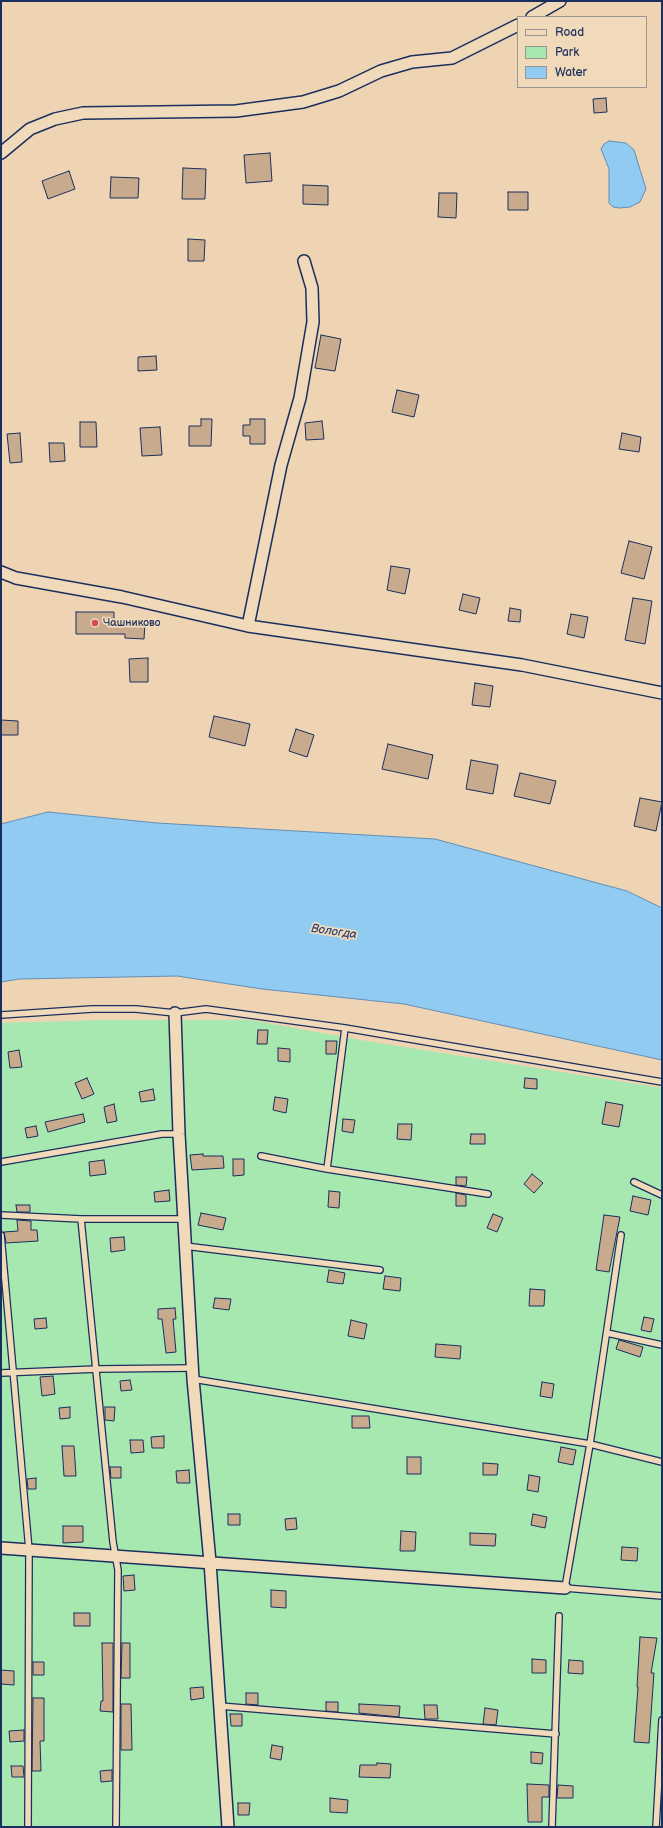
<!DOCTYPE html>
<meta charset="utf-8">
<style>
body{margin:0}
#map{position:relative;width:663px;height:1828px;overflow:hidden;background:#eed4b2;font-family:"Balsamiq Sans",sans-serif}
canvas{display:block}
.frame{position:absolute;inset:0;border:2px solid #1b2f5e;pointer-events:none}
.legend{position:absolute;left:517px;top:16px;width:130px;height:72px;box-sizing:border-box;background:#f0dab9;border:1px solid #9b9695;margin:0;padding:5px 7px;list-style:none;font-size:12px;color:#1b2f5e}
.legend li{display:flex;align-items:center;gap:8px;height:20px}
.legend b{width:20px;border:1px solid #9b9695}
</style>
<div id="map">
<canvas width="663" height="1828"></canvas>
<div class="frame"></div>
<ul class="legend">
<li><b style="height:5px;background:#f0dab9"></b>Road</li>
<li><b style="height:11px;background:#a7e8b1"></b>Park</li>
<li><b style="height:11px;background:#91cbf1"></b>Water</li>
</ul>
</div>
<script>
const ctx = document.querySelector('canvas').getContext('2d');
ctx.lineJoin = 'round';
function fillPath(path, color) { ctx.fillStyle = color; ctx.fill(path, 'evenodd'); }
const shape = rows => new Path2D(rows.map(r => 'M' + r).join(''));
function trace(path, color, width, dash) { ctx.strokeStyle = color; ctx.lineWidth = width; ctx.lineCap = dash ? 'butt' : 'round'; ctx.setLineDash(dash || []); ctx.stroke(path); }
function drawText(font, color, halo, rows, align = 'center') {
  ctx.font = font + ' "Balsamiq Sans",sans-serif'; ctx.lineWidth = 3.5; ctx.setLineDash([]); ctx.textBaseline = 'middle'; ctx.strokeStyle = halo; ctx.fillStyle = color; for (const [text, x, y, turn = 0] of rows) {
    ctx.save(); ctx.translate(x, y); ctx.rotate((+turn || 0) * Math.PI / 180); ctx.textAlign = isNaN(turn) ? turn : align; if (halo) ctx.strokeText(text, 0, 0); ctx.fillText(text, 0, 0); ctx.restore();
  }
}
const green = shape([
 [105,1020,250,1020,360,1040,662,1088,662,1827,1,1827,1,1023]
]);
const water = shape([
 [609,141,626,143,634,150,646,189,640,202,630,207,619,208,613,207,609,203,609,169,601,149,604,144,609,141],
 [48,812,157,823,435,839,627,891,662,908,662,1060,404,1004,262,989,177,976,19,979,1,982,1,824,48,812]
]);
const building = shape([
 [606,98,607,112,594,113,593,99,606,98],
 [270,153,272,181,246,183,244,155,270,153],
 [183,168,206,169,205,199,182,199,183,168],
 [69,171,75,189,48,199,42,181,69,171],
 [111,177,139,178,138,198,110,198,111,177],
 [303,185,328,186,328,205,303,204,303,185],
 [508,192,528,192,528,210,508,210,508,192],
 [439,193,457,193,456,218,438,217,439,193],
 [188,239,205,240,204,261,188,261,188,239],
 [321,335,341,339,335,371,315,368,321,335],
 [156,356,157,370,138,371,138,357,156,356],
 [397,390,419,395,414,417,392,412,397,390],
 [201,419,212,419,211,446,189,446,189,426,201,426,201,419],
 [250,419,265,419,265,444,250,444,250,436,243,436,243,425,250,425,250,419],
 [322,421,324,439,306,440,305,423,322,421],
 [80,422,96,422,97,447,80,447,80,422],
 [160,427,162,455,142,456,140,428,160,427],
 [20,433,22,462,10,463,7,434,20,433],
 [622,433,641,437,639,452,619,449,622,433],
 [49,443,64,443,65,461,50,462,49,443],
 [629,541,652,547,644,579,621,573,629,541],
 [391,566,410,569,405,594,387,590,391,566],
 [463,594,480,598,476,614,459,610,463,594],
 [633,598,652,601,645,644,625,640,633,598],
 [510,608,521,610,520,622,508,621,510,608],
 [76,612,114,612,114,622,145,623,144,639,125,638,125,634,76,634,76,612],
 [571,614,588,617,584,638,567,634,571,614],
 [148,658,148,682,130,682,129,659,148,658],
 [475,683,493,686,490,707,472,705,475,683],
 [214,716,250,724,245,746,209,737,214,716],
 [1,720,18,721,18,735,1,735,1,720],
 [296,729,314,735,307,757,289,751,296,729],
 [388,744,433,755,428,779,382,769,388,744],
 [471,760,498,765,493,794,466,789,471,760],
 [520,773,556,781,550,804,514,796,520,773],
 [640,798,662,802,656,831,634,826,640,798],
 [258,1030,268,1030,267,1044,257,1044,258,1030],
 [326,1041,337,1041,336,1054,326,1054,326,1041],
 [278,1048,290,1049,290,1062,278,1061,278,1048],
 [19,1050,22,1067,10,1068,8,1052,19,1050],
 [87,1078,94,1094,82,1099,75,1083,87,1078],
 [525,1078,537,1079,537,1089,524,1088,525,1078],
 [153,1089,155,1100,141,1102,139,1092,153,1089],
 [275,1097,288,1099,286,1113,273,1110,275,1097],
 [606,1102,623,1105,619,1127,602,1124,606,1102],
 [114,1104,117,1121,107,1123,104,1107,114,1104],
 [83,1114,85,1122,48,1132,45,1122,83,1114],
 [343,1119,355,1120,353,1133,342,1131,343,1119],
 [398,1124,412,1124,411,1140,397,1139,398,1124],
 [36,1126,38,1136,27,1138,25,1128,36,1126],
 [471,1134,485,1134,485,1144,470,1144,471,1134],
 [203,1154,203,1156,223,1156,224,1168,192,1170,190,1155,203,1154],
 [233,1159,244,1159,244,1175,233,1176,233,1159],
 [104,1160,106,1174,90,1176,89,1162,104,1160],
 [532,1174,543,1183,534,1193,524,1184,532,1174],
 [456,1177,467,1177,466,1186,456,1185,456,1177],
 [169,1190,170,1201,155,1202,154,1192,169,1190],
 [329,1191,340,1192,339,1208,328,1207,329,1191],
 [456,1193,466,1195,466,1206,456,1206,456,1193],
 [633,1196,651,1200,648,1215,630,1211,633,1196],
 [16,1205,30,1205,30,1212,17,1212,16,1205],
 [201,1213,226,1218,223,1230,198,1225,201,1213],
 [493,1214,503,1218,497,1232,487,1228,493,1214],
 [604,1215,620,1217,609,1272,596,1270,604,1215],
 [17,1220,31,1221,31,1230,37,1230,38,1241,6,1243,4,1232,18,1231,17,1220],
 [124,1237,125,1250,111,1252,110,1238,124,1237],
 [329,1270,345,1273,343,1284,327,1282,329,1270],
 [385,1276,401,1278,400,1291,383,1289,385,1276],
 [530,1289,545,1290,544,1306,529,1306,530,1289],
 [215,1298,231,1299,229,1310,213,1308,215,1298],
 [175,1308,176,1319,173,1319,176,1352,166,1353,162,1319,158,1319,158,1309,175,1308],
 [644,1317,654,1319,651,1332,641,1330,644,1317],
 [46,1318,47,1328,35,1329,34,1319,46,1318],
 [351,1320,367,1324,364,1339,348,1336,351,1320],
 [619,1340,643,1347,640,1357,616,1349,619,1340],
 [436,1344,461,1346,460,1359,435,1357,436,1344],
 [53,1376,55,1394,42,1396,40,1377,53,1376],
 [130,1380,132,1390,121,1391,120,1381,130,1380],
 [542,1382,554,1384,552,1398,540,1396,542,1382],
 [70,1407,70,1418,60,1419,59,1408,70,1407],
 [105,1407,115,1407,114,1421,105,1420,105,1407],
 [352,1416,369,1416,370,1428,352,1428,352,1416],
 [164,1436,164,1448,152,1448,151,1437,164,1436],
 [130,1440,143,1440,144,1452,131,1453,130,1440],
 [62,1446,74,1446,76,1476,64,1476,62,1446],
 [561,1447,576,1450,573,1465,558,1462,561,1447],
 [407,1457,421,1457,421,1474,407,1474,407,1457],
 [483,1463,498,1464,497,1475,483,1475,483,1463],
 [110,1467,121,1467,121,1478,111,1478,110,1467],
 [189,1470,190,1483,177,1483,176,1471,189,1470],
 [529,1475,540,1477,538,1492,527,1490,529,1475],
 [36,1478,36,1489,28,1489,27,1479,36,1478],
 [228,1514,240,1514,240,1525,228,1525,228,1514],
 [533,1514,547,1517,545,1528,531,1525,533,1514],
 [296,1518,297,1529,286,1530,285,1519,296,1518],
 [63,1526,83,1526,83,1542,63,1543,63,1526],
 [401,1531,416,1532,415,1551,400,1551,401,1531],
 [470,1533,496,1534,495,1546,470,1545,470,1533],
 [622,1547,638,1548,637,1561,621,1560,622,1547],
 [134,1575,135,1590,124,1591,123,1576,134,1575],
 [271,1590,286,1591,286,1608,271,1607,271,1590],
 [74,1613,90,1613,90,1626,74,1626,74,1613],
 [640,1637,657,1638,651,1673,654,1673,649,1743,634,1742,638,1687,637,1687,640,1637],
 [102,1643,113,1643,113,1712,100,1711,101,1701,103,1701,102,1643],
 [122,1643,130,1643,130,1678,121,1678,122,1643],
 [532,1659,546,1660,546,1673,532,1673,532,1659],
 [569,1660,583,1661,583,1674,568,1673,569,1660],
 [33,1662,44,1662,44,1675,33,1675,33,1662],
 [1,1670,14,1671,14,1685,1,1684,1,1670],
 [203,1687,204,1698,191,1700,190,1688,203,1687],
 [246,1693,258,1693,258,1705,246,1704,246,1693],
 [33,1698,44,1698,44,1741,40,1741,41,1771,32,1771,33,1698],
 [326,1702,338,1702,338,1712,326,1711,326,1702],
 [121,1704,131,1704,132,1750,121,1750,121,1704],
 [359,1704,400,1706,399,1717,359,1713,359,1704],
 [424,1705,437,1705,438,1719,425,1719,424,1705],
 [485,1708,498,1710,496,1725,483,1724,485,1708],
 [230,1714,242,1714,242,1726,231,1726,230,1714],
 [24,1730,24,1741,10,1742,9,1731,24,1730],
 [272,1745,283,1747,281,1760,270,1758,272,1745],
 [531,1752,543,1753,542,1764,531,1763,531,1752],
 [377,1763,391,1764,390,1778,359,1777,360,1765,377,1765,377,1763],
 [11,1766,23,1766,24,1777,12,1777,11,1766],
 [112,1770,112,1781,101,1782,100,1771,112,1770],
 [527,1784,549,1785,549,1797,542,1797,542,1822,528,1822,527,1784],
 [558,1785,573,1786,573,1798,557,1798,558,1785],
 [330,1798,348,1800,347,1813,330,1812,330,1798],
 [238,1803,250,1803,249,1815,238,1815,238,1803]
]);
const lane = shape([
 [1,1015,92,1009,136,1009,175,1013,206,1009,345,1028,662,1082],
 [261,1156,327,1169,488,1194],
 [1,1162,162,1134,179,1134],
 [327,1169,345,1028],
 [634,1182,662,1195],
 [1,1215,81,1219,183,1219],
 [81,1219,113,1542,118,1570,116,1827],
 [1,1235,29,1550,28,1827],
 [621,1235,590,1444,565,1588,662,1596],
 [185,1246,380,1270],
 [607,1333,662,1345],
 [1,1373,97,1369,192,1368],
 [193,1379,590,1444,662,1462],
 [220,1706,556,1734],
 [552,1827,559,1616],
 [656,1827,662,1720]
]);
const street = shape([
 [532,17,560,1],
 [1,153,30,129,55,119,83,113,236,111,303,102,339,91,381,71,412,62,452,58,518,25],
 [1,572,16,578,122,597,248,626,522,665,662,693],
 [248,626,281,465,300,398,313,322,312,288,304,261],
 [175,1013,179,1134,193,1379,210,1562,228,1827],
 [1,1548,565,1588]
]);
const markers = [
 [95,623,4,"#d1495b"]
];
const poiNames = [
 ["Чашниково",103,623]
];
const waterNames = [
 ["Вологда",334,932,8]
];
fillPath(green, '#a7e8b1');
fillPath(water, '#91cbf1');
trace(water, '#628db6', 1);
fillPath(building, '#c8aa8d');
trace(building, '#1b2f5e', 1);
trace(lane, '#1b2f5e', 8);
trace(street, '#1b2f5e', 14);
trace(lane, '#f0dab9', 5.5);
trace(street, '#f0dab9', 11);
for (const [x, y, r, color] of markers) { const dot = new Path2D(); dot.arc(x, y, r, 0, 2 * Math.PI); ctx.fillStyle = color; ctx.fill(dot); trace(dot, '#f0dab9', 1.5); }
drawText('11px', '#1b2f5e', '#f0dab9', poiNames, 'left');
drawText('italic 12px', '#2d4674', '#f0dab9', waterNames);
</script>
